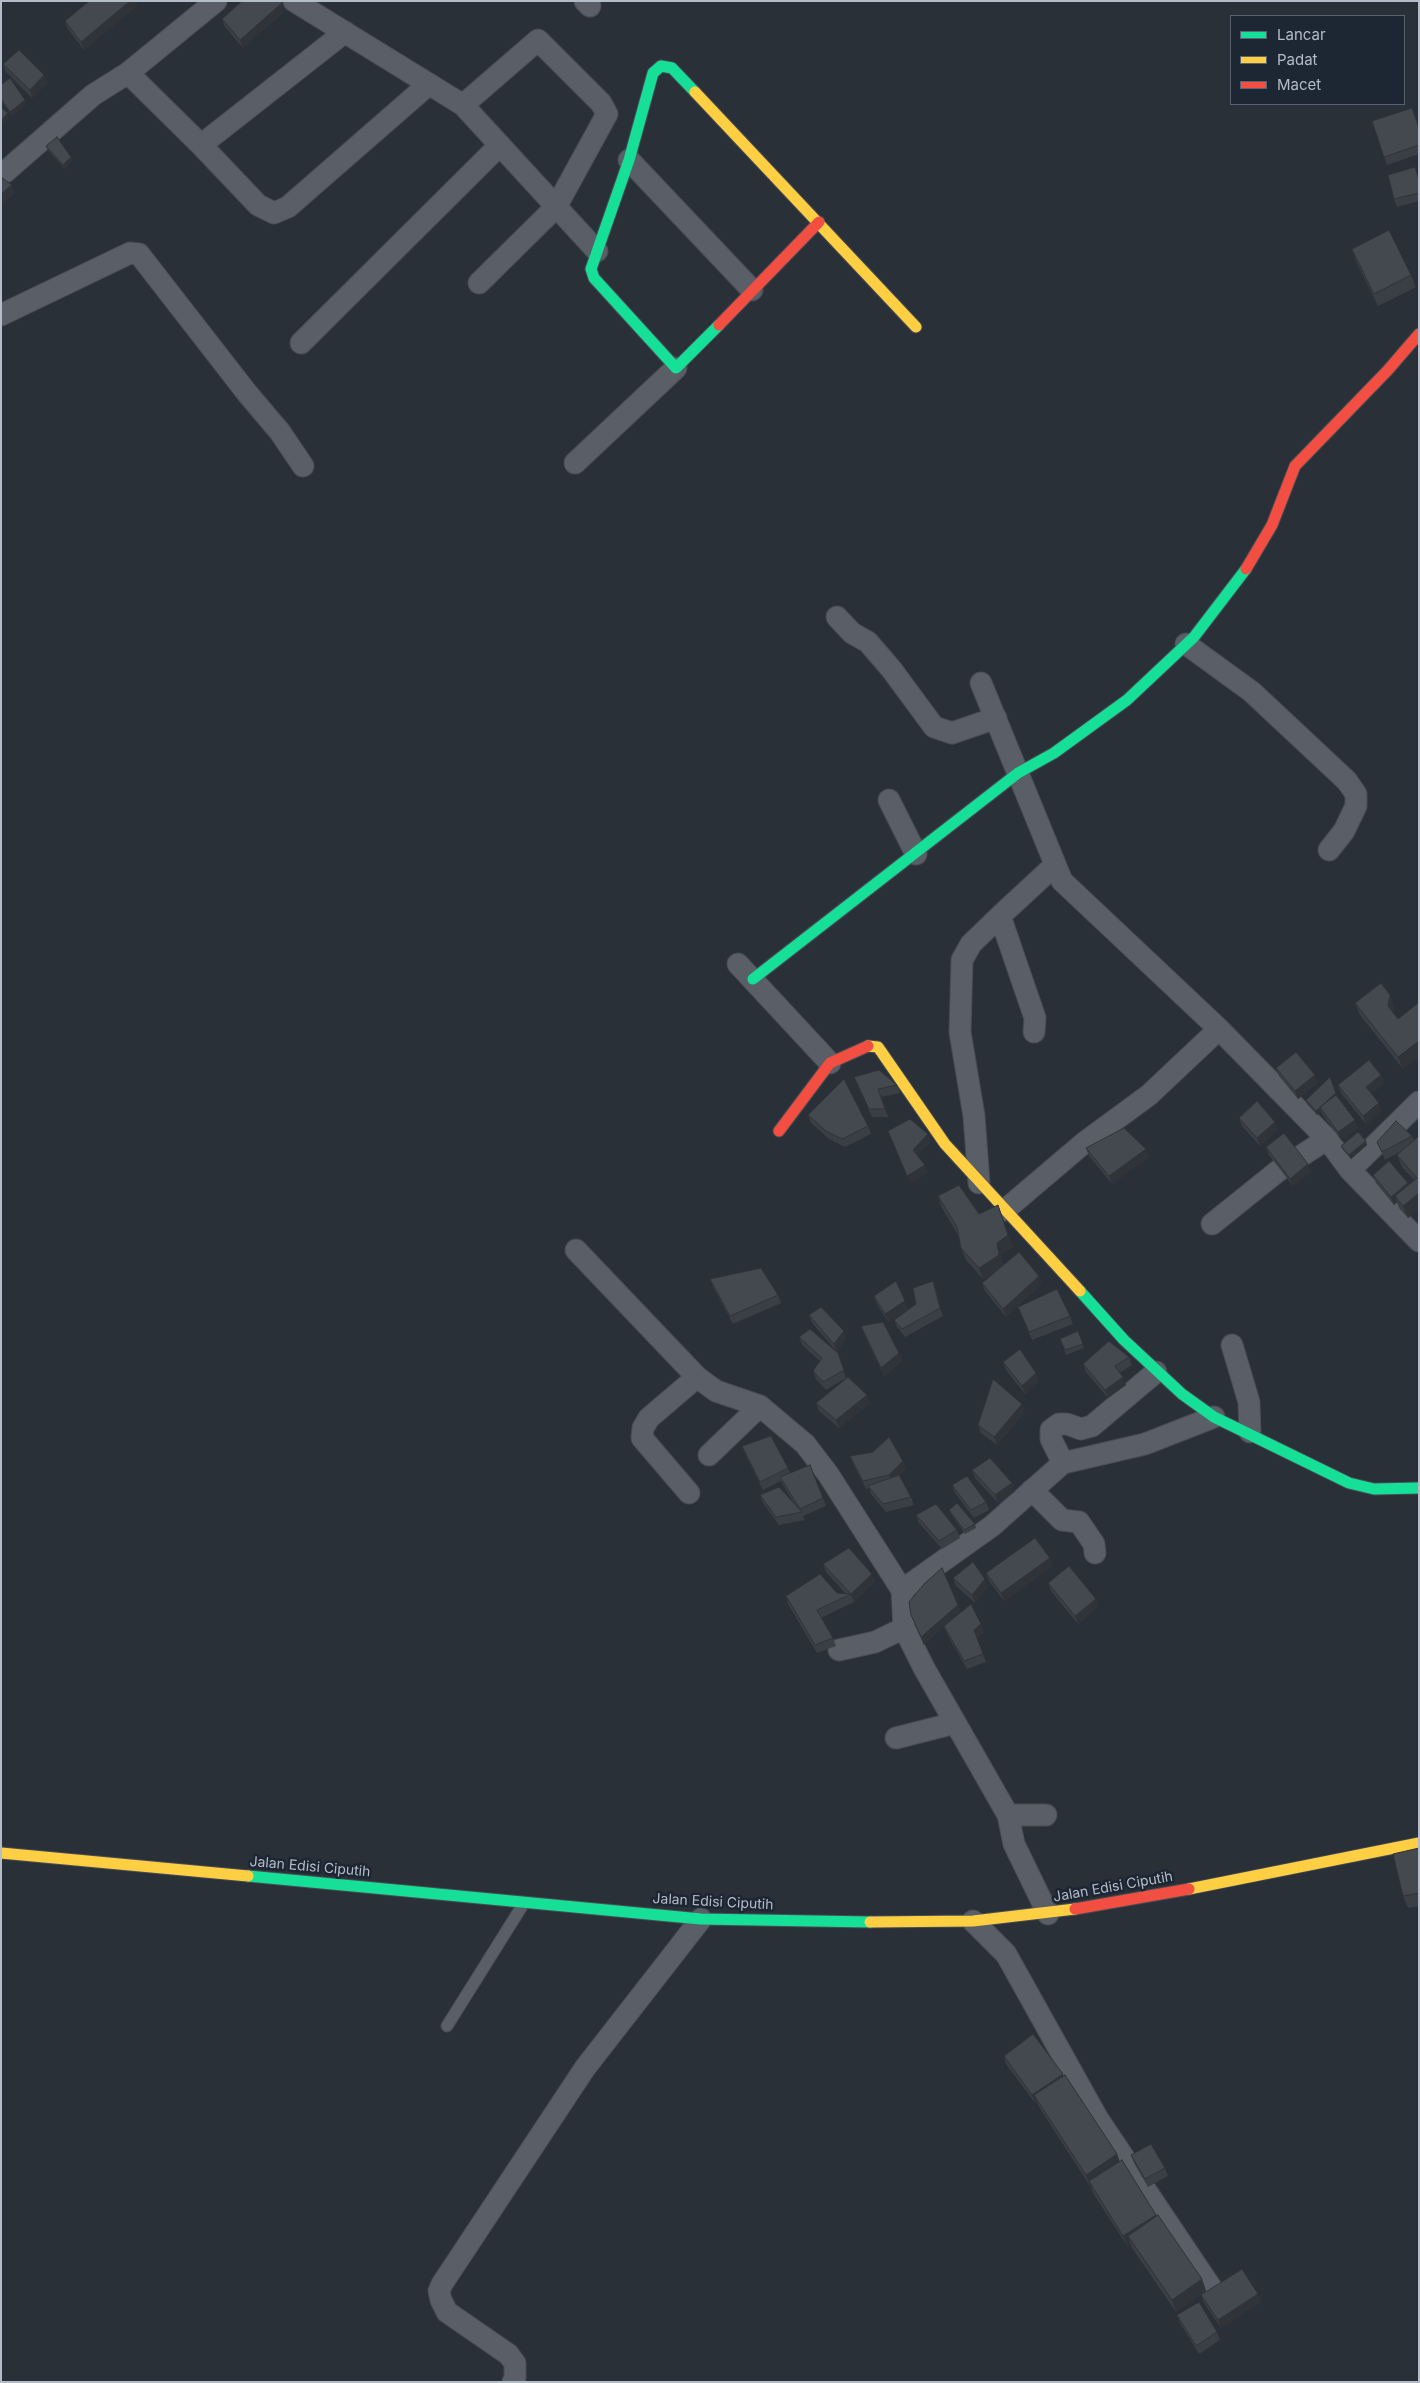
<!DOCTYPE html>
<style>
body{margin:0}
#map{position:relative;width:1420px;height:2383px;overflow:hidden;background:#2a3038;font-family:Inter,sans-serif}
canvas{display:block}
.frame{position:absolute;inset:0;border:2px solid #b4bcc9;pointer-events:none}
.legend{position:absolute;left:1230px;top:15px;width:175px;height:90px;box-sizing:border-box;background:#1d2633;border:1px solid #59626f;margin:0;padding:6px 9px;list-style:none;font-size:15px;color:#b4bcc9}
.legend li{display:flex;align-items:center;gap:10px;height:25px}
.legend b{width:25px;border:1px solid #59626f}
</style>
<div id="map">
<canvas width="1420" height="2383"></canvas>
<div class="frame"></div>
<ul class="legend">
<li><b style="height:6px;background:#16e098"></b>Lancar</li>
<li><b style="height:6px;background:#ffcf43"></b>Padat</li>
<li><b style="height:6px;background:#f24e42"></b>Macet</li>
</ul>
</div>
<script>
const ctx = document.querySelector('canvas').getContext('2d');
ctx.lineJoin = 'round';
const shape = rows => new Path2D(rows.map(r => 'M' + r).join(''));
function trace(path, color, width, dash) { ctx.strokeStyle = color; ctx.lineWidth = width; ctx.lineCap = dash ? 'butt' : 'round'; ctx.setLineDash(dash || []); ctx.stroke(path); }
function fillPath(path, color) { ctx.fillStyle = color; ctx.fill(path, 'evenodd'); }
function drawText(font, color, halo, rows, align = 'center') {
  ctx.font = font + ' Inter,sans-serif'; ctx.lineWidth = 5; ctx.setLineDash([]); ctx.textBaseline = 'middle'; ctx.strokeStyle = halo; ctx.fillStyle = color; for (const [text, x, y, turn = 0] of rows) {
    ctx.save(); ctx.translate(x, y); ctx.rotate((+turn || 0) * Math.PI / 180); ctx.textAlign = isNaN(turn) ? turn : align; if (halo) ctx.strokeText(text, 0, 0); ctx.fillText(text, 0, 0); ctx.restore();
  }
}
const lane = shape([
 [447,2026,524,1903]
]);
const street = shape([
 [294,1,463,105,597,251],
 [585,1,590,6],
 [128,73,201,145,258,205,274,213,288,207,429,84],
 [463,105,538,40,601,103,607,114,556,207,479,283],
 [201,145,345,32],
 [629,160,752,290],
 [1,172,5,172,93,95,128,73,216,1],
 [1,315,130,253,139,254,247,393,280,432,303,466],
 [301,343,500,145],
 [575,463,676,368],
 [837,617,852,633,868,642,892,670,934,727,952,733,996,718],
 [1186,644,1252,692,1347,781,1356,794,1356,806,1344,831,1329,850],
 [981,683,1062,881,1219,1029,1327,1139,1350,1170,1419,1241],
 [889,800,916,854],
 [738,964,830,1063],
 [1034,1032,1035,1018,1000,916,1055,865],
 [1350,1170,1419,1102],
 [979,1183,974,1116,960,1032,962,960,971,944,1000,916],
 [1005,1210,1085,1142,1149,1095,1219,1029],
 [1212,1224,1278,1171,1327,1139],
 [576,1250,697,1377,716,1391,760,1406,805,1444,828,1474,902,1590],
 [1232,1345,1249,1402,1250,1432],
 [709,1455,760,1406],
 [1063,1463,1051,1439,1051,1430,1059,1424,1067,1424,1081,1429,1092,1426,1156,1372],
 [1032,1490,1062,1520,1079,1522,1094,1544,1095,1553],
 [689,1493,642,1438,643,1428,649,1418,697,1377],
 [839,1650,875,1642,904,1628],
 [896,1738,955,1723],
 [1008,1815,1046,1815],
 [1048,1914,1014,1844,1008,1815,924,1668,904,1628,902,1590,992,1526,1063,1463,1145,1444,1214,1417],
 [973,1921,1006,1954,1098,2119,1212,2289],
 [513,2382,515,2378,515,2363,508,2354,447,2312,441,2300,439,2291,442,2284,585,2068,701,1919]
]);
const fast = shape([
 [695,92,672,68,661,66,653,73,629,160,591,269,594,278,676,368,719,325],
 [753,979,1018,773,1054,753,1127,700,1194,637,1246,569],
 [1080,1291,1124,1340,1182,1394,1214,1417,1349,1483,1374,1489,1419,1488],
 [248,1876,701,1919,870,1922]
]);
const slow = shape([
 [695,92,916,327],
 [868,1046,878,1047,945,1144,1080,1291],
 [1,1853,248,1876],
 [1189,1889,1419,1843],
 [870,1922,973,1921,1075,1909]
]);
const jam = shape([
 [719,325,819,222],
 [1246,569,1272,525,1295,466,1388,370,1419,334],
 [779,1131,830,1063,868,1046],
 [1075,1909,1189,1889]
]);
const wall = shape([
 [89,1,135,1,137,6,84,50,68,29,65,21],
 [282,3,285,11,243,48,225,27,222,19],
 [3,64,44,75,47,83,32,98,6,72],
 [1,85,26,104,12,116,1,101],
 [1372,121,1419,127,1419,154,1387,165],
 [46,146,71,157,72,161,65,169,48,150],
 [1419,178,1419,201,1397,207,1394,199],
 [1352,249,1411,275,1416,287,1378,306,1356,261],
 [1390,995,1394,1007,1393,1013,1398,1019,1403,1069,1360,1015,1355,1003],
 [1276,1068,1318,1083,1298,1099,1279,1076],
 [1381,1075,1384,1083,1371,1094,1382,1111,1366,1124,1341,1093,1338,1085],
 [854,1077,897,1085,900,1093,881,1097,888,1117,872,1117],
 [1337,1097,1358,1128,1341,1140,1323,1115,1321,1111,1317,1115,1307,1104,1306,1100],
 [808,1115,868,1126,871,1134,845,1147,829,1139,811,1123],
 [1239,1118,1278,1130,1260,1146,1242,1126],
 [1412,1136,1414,1140,1419,1136,1419,1208,1408,1218,1399,1208,1397,1202,1394,1205,1376,1183,1373,1175,1408,1183,1409,1185,1414,1180,1402,1167,1397,1155,1400,1152,1385,1160,1377,1142],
 [1367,1145,1351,1159,1343,1150,1341,1146],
 [1266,1147,1311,1172,1293,1186,1269,1155],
 [1086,1148,1149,1157,1112,1184,1089,1156],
 [938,1196,979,1214,1013,1247,1001,1254,1003,1265,1039,1276,1042,1284,1006,1317,985,1291,982,1283,995,1272,983,1279,966,1260,961,1248,958,1235,942,1208],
 [710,1279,778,1295,781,1303,733,1324,713,1287],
 [936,1289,943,1316,905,1337,897,1327,894,1320],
 [874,1296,908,1309,888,1322,877,1304],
 [1018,1307,1070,1316,1073,1324,1032,1340],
 [809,1315,846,1339,837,1352,812,1323],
 [861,1326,899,1353,902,1361,884,1376,864,1334],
 [1078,1331,1084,1348,1066,1355,1060,1339],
 [799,1337,838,1353,846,1378,826,1390,816,1379,813,1371,820,1361,802,1345],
 [1129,1357,1132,1365,1120,1373,1123,1377,1126,1385,1108,1398,1086,1372,1083,1364],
 [1003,1362,1036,1373,1039,1381,1025,1394,1006,1370],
 [867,1395,870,1403,839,1428,819,1411,816,1403],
 [1022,1404,1025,1412,997,1445,981,1433,978,1425],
 [742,1446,788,1468,790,1473,810,1465,826,1506,803,1516,805,1520,779,1525,763,1503,760,1495,795,1505,783,1485,781,1481,763,1490,745,1454],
 [850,1456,903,1461,906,1469,899,1475,911,1497,914,1505,886,1512,871,1494,869,1488,866,1489,853,1464],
 [972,1470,1012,1483,1015,1491,998,1503,975,1478],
 [952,1485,986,1502,989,1510,974,1518,955,1493],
 [949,1510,975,1524,976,1528,965,1534,951,1514],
 [916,1515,957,1530,960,1538,942,1549,919,1523],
 [823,1564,872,1574,875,1582,854,1602,821,1618,833,1638,836,1646,817,1653,788,1604,786,1596,846,1594,826,1572],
 [1052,1566,1004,1601,989,1581,986,1573],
 [953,1578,988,1587,975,1603,956,1586],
 [1048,1583,1096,1599,1098,1607,1078,1624,1051,1591],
 [958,1605,961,1613,984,1632,977,1638,986,1662,967,1669,947,1634,944,1627,924,1645,911,1615],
 [1419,1848,1419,1906,1408,1908,1403,1896],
 [1004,2056,1063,2074,1063,2076,1117,2154,1120,2162,1157,2216,1202,2279,1206,2291,1176,2312,1132,2248,1131,2245,1128,2247,1093,2193,1091,2186,1090,2186,1039,2107,1037,2102,1035,2103,1006,2064],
 [1131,2155,1165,2168,1168,2176,1148,2187,1134,2163],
 [1201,2295,1261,2302,1221,2328,1204,2303],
 [1177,2315,1217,2332,1220,2340,1199,2354,1180,2323]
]);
const shadedWall = shape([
 [130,1,135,1,137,6,84,50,81,42],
 [282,3,285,11,243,48,240,40],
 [44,75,47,83,32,98,30,90],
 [25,100,26,104,12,116,10,112],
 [8,113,9,117,1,125,1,120],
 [71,157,72,161,65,169,63,165],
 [12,185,15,193,1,205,1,194],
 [1390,995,1394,1007,1392,1018,1388,1006],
 [1419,1041,1419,1057,1403,1069,1398,1057],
 [1315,1075,1318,1083,1298,1099,1295,1091],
 [1381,1075,1384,1083,1369,1095,1366,1087],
 [1336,1093,1337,1097,1320,1107,1321,1111,1317,1115,1316,1111],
 [1379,1103,1382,1111,1366,1124,1363,1116],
 [1355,1120,1358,1128,1341,1140,1338,1132],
 [1275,1122,1278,1130,1260,1146,1257,1138],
 [928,1134,931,1142,916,1158,913,1150],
 [1366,1141,1367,1145,1351,1159,1349,1155],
 [1146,1149,1149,1157,1112,1184,1109,1176],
 [1308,1164,1311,1172,1293,1186,1290,1179],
 [925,1165,928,1173,910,1184,907,1176],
 [1408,1183,1411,1191,1395,1196,1397,1202,1394,1205,1391,1197],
 [1419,1193,1419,1208,1408,1218,1403,1206],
 [998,1205,1013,1247,1001,1254,1004,1267,983,1279,979,1268,997,1243],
 [1039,1276,1042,1284,1006,1317,1003,1309],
 [933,1281,936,1289,943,1316,940,1308],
 [905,1301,908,1309,888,1322,885,1314],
 [844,1331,846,1339,837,1352,834,1344],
 [899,1353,902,1361,884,1376,881,1368],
 [1036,1373,1039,1381,1025,1394,1022,1386],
 [1123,1377,1126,1385,1108,1398,1105,1390],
 [867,1395,870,1403,839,1428,836,1420],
 [1022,1404,1025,1412,997,1445,994,1437],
 [903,1461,906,1469,892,1483,889,1475],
 [1012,1483,1015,1491,998,1503,995,1495],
 [1050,1558,1052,1566,1004,1601,1001,1593],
 [872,1574,875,1582,854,1602,851,1594],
 [985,1579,988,1587,975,1603,972,1595],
 [1096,1599,1098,1607,1078,1624,1075,1616],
 [958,1605,961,1613,924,1645,921,1637],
 [981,1624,984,1632,977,1638,974,1630],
 [1063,2074,1065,2082,1034,2095,1037,2102,1035,2103,1032,2095],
 [1117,2154,1121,2166,1089,2181,1091,2186,1090,2186,1086,2175],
 [1156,2215,1161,2227,1128,2236,1131,2245,1128,2247,1123,2236],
 [1202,2279,1206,2291,1176,2312,1172,2300],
 [1258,2294,1261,2302,1221,2328,1218,2320]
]);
const building = shape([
 [89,1,130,1,81,42,65,21,89,1],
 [242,1,281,1,282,3,240,40,222,19,242,1],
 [19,50,44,75,30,90,3,64,19,50],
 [10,78,25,100,10,112,1,99,1,85,10,78],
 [1,107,8,113,1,120,1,107],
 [1412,108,1419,128,1419,145,1384,157,1372,121,1412,108],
 [57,137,71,157,63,165,46,146,57,137],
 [1415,167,1419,180,1419,193,1394,199,1388,175,1415,167],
 [1,177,12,185,1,194,1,177],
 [1389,230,1411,275,1374,294,1352,249,1389,230],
 [1381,983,1390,995,1388,1006,1398,1019,1418,1003,1419,1004,1419,1041,1398,1057,1355,1003,1381,983],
 [1296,1052,1315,1075,1295,1091,1276,1068,1296,1052],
 [1369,1060,1381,1075,1366,1087,1379,1103,1363,1116,1338,1085,1369,1060],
 [879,1070,897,1085,878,1089,885,1109,869,1109,854,1077,879,1070],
 [1330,1077,1336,1093,1316,1111,1306,1100,1330,1077],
 [844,1079,868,1126,842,1139,826,1131,808,1115,844,1079],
 [1336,1095,1355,1120,1338,1132,1320,1107,1336,1095],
 [1257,1101,1275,1122,1257,1138,1239,1118,1257,1101],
 [910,1119,928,1134,913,1150,925,1165,907,1176,888,1131,910,1119],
 [1396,1121,1412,1136,1382,1152,1377,1142,1396,1121],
 [1124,1128,1146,1149,1109,1176,1086,1148,1124,1128],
 [1358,1132,1366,1141,1349,1155,1341,1146,1358,1132],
 [1284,1133,1308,1164,1290,1179,1266,1147,1284,1133],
 [1419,1136,1419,1193,1403,1206,1395,1196,1417,1178,1397,1155,1419,1136],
 [1389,1161,1408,1183,1391,1197,1373,1175,1389,1161],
 [959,1185,979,1214,998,1205,1008,1235,997,1243,999,1255,979,1268,961,1248,957,1227,938,1196,959,1185],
 [1019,1252,1039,1276,1003,1309,982,1283,1019,1252],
 [761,1268,778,1295,730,1316,710,1279,761,1268],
 [896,1281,905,1301,885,1314,874,1296,896,1281],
 [933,1281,940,1308,902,1329,894,1320,916,1304,913,1288,933,1281],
 [1057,1289,1070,1316,1029,1332,1018,1307,1057,1289],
 [821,1307,844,1331,834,1344,809,1315,821,1307],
 [883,1322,899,1353,881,1368,861,1326,883,1322],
 [810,1329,838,1353,844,1370,823,1382,813,1371,822,1358,799,1337,810,1329],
 [1078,1331,1083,1344,1065,1350,1060,1339,1078,1331],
 [1109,1341,1129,1357,1115,1366,1123,1377,1105,1390,1083,1364,1109,1341],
 [1020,1349,1036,1373,1022,1386,1003,1362,1020,1349],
 [848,1377,867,1395,836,1420,816,1403,848,1377],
 [993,1379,1022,1404,994,1437,978,1425,993,1379],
 [771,1436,788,1468,760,1482,742,1446,771,1436],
 [889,1437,903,1461,889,1475,863,1481,850,1456,873,1452,889,1437],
 [990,1458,1012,1483,995,1495,972,1470,990,1458],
 [810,1465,823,1498,800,1509,780,1477,810,1465],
 [899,1475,911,1497,883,1504,868,1486,899,1475],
 [967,1476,986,1502,971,1510,952,1485,967,1476],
 [779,1487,802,1512,776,1517,760,1495,779,1487],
 [957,1503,975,1524,964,1530,949,1510,957,1503],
 [936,1504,957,1530,939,1541,916,1515,936,1504],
 [1035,1538,1050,1558,1001,1593,986,1573,1035,1538],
 [849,1548,872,1574,851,1594,823,1564,849,1548],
 [973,1562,985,1579,972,1595,953,1578,973,1562],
 [1069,1566,1096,1599,1075,1616,1048,1583,1069,1566],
 [942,1568,958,1605,921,1637,911,1615,909,1602,924,1584,942,1568],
 [820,1574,837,1593,851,1594,817,1610,833,1638,815,1645,786,1596,820,1574],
 [971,1604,981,1624,974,1630,983,1654,964,1661,944,1626,971,1604],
 [1419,1848,1419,1893,1403,1896,1393,1854,1419,1848],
 [1033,2034,1063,2074,1032,2095,1004,2056,1033,2034],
 [1065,2075,1117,2154,1086,2175,1034,2095,1065,2075],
 [1151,2144,1165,2168,1145,2179,1131,2155,1151,2144],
 [1122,2160,1156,2215,1123,2236,1089,2181,1122,2160],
 [1158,2215,1202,2279,1172,2300,1128,2236,1158,2215],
 [1242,2269,1258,2294,1218,2320,1201,2295,1242,2269],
 [1199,2302,1217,2332,1196,2346,1177,2315,1199,2302]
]);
const streetNames = [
 ["Jalan Edisi Ciputih",310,1867,5],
 ["Jalan Edisi Ciputih",1113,1887,-10],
 ["Jalan Edisi Ciputih",713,1902,3]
];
trace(lane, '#484c53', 13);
trace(street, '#484c53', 23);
trace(fast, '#484c53', 13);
trace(slow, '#484c53', 13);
trace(jam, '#484c53', 13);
trace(lane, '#5a5e66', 11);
trace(street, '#5a5e66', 21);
trace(fast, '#16e098', 11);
trace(slow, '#ffcf43', 11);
trace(jam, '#f24e42', 11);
fillPath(wall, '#3a3f45');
fillPath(shadedWall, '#303338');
fillPath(building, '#444950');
trace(building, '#303338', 1);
drawText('14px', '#b4bcc9', '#1d2633', streetNames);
</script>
